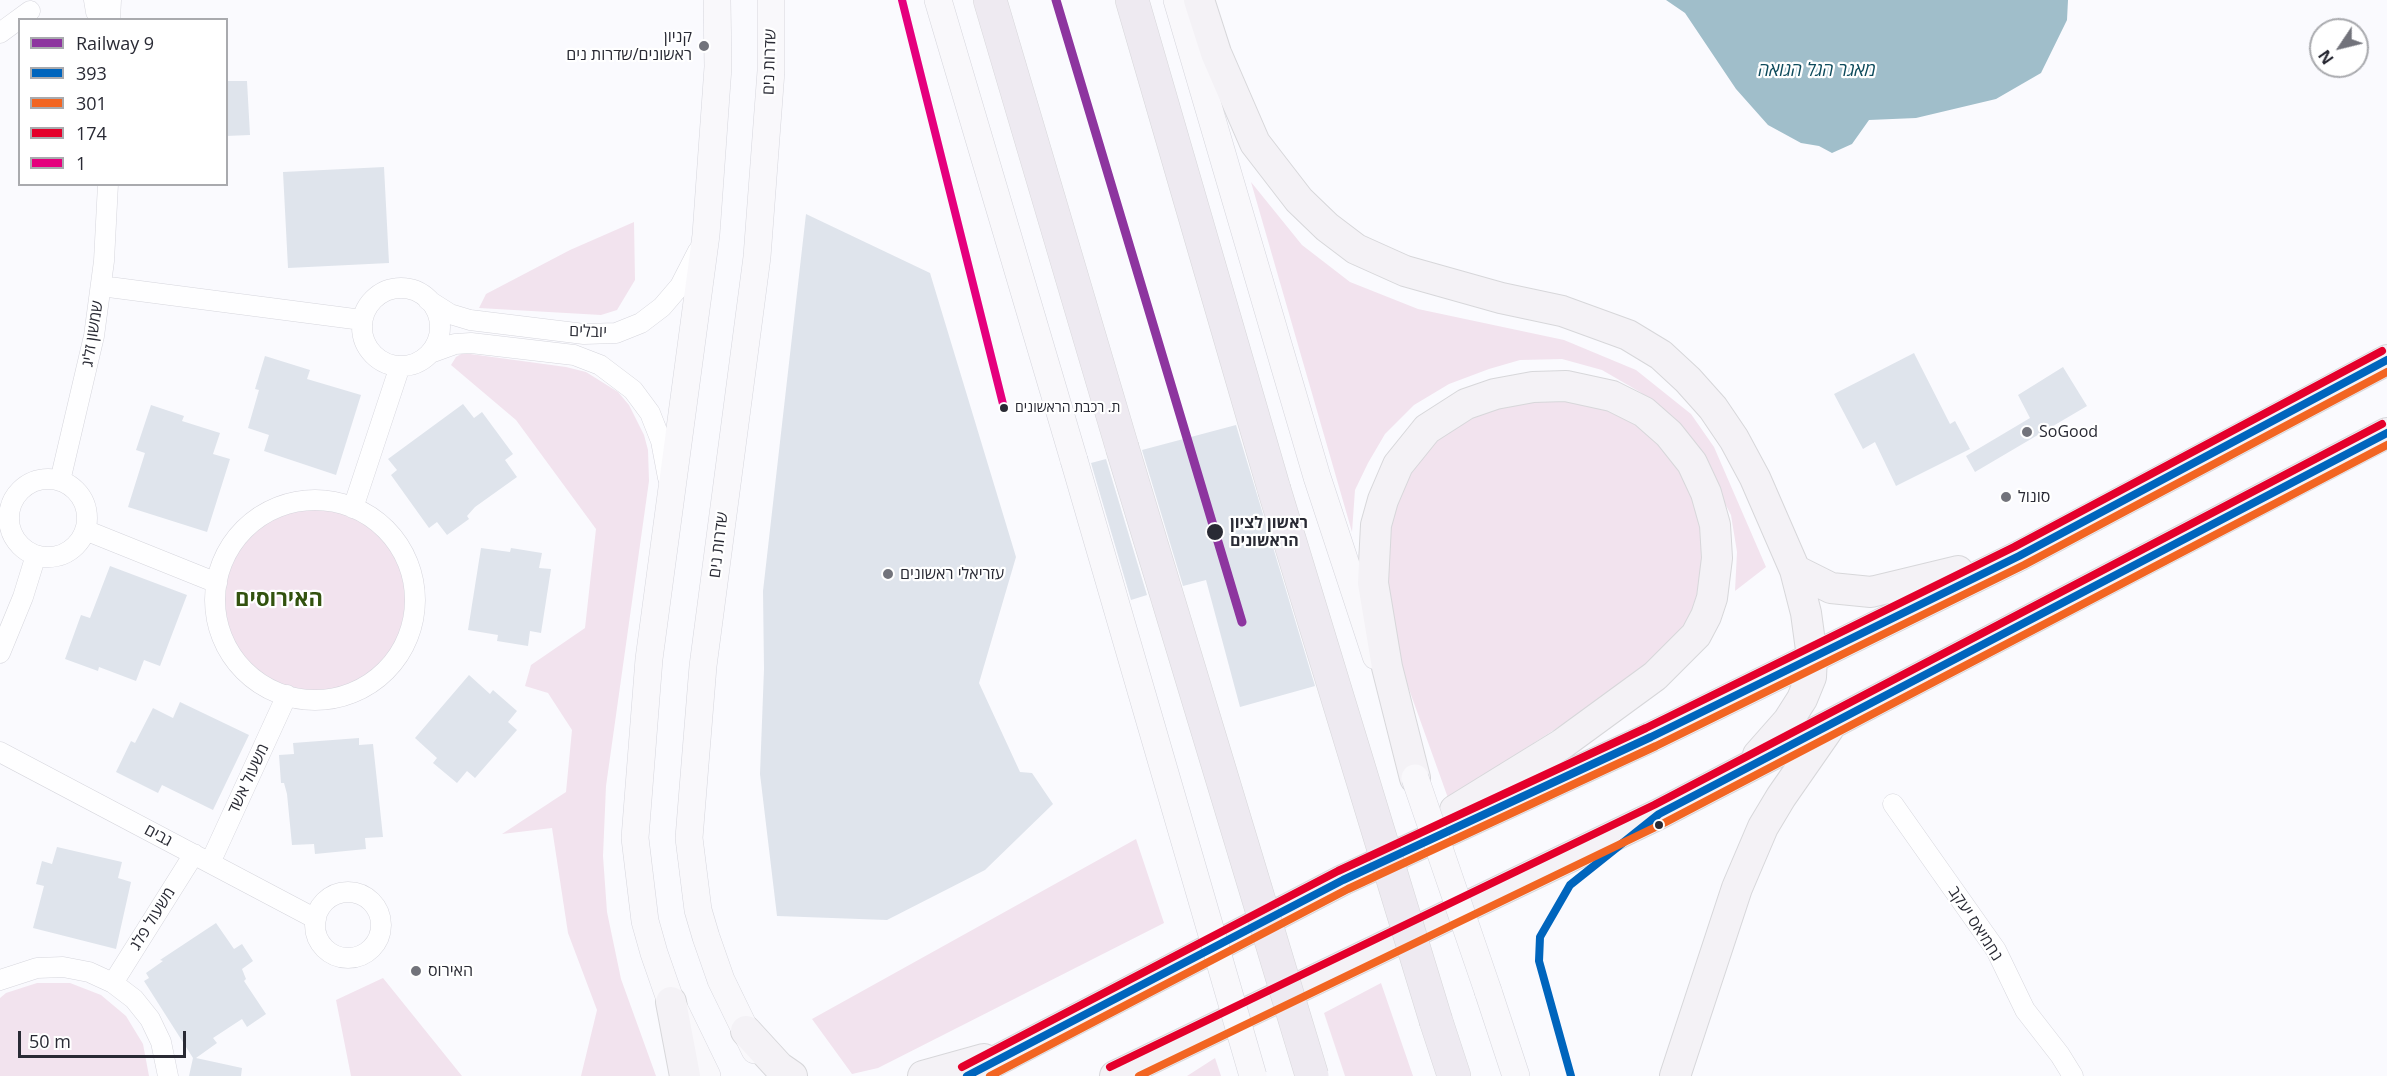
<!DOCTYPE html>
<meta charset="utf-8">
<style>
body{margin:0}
#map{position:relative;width:2387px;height:1076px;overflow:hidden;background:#fafafe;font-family:"Open Sans",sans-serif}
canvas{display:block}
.legend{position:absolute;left:18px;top:18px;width:210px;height:168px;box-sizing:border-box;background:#fff;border:2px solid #a9aaae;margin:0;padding:8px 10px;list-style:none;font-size:18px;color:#292a34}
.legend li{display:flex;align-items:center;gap:12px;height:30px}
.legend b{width:30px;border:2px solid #a9aaae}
.north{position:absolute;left:2309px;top:18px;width:60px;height:60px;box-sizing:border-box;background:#fff;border:2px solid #a9aaae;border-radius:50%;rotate:235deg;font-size:16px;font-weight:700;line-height:24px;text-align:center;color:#292a34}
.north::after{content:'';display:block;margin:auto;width:21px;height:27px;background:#72737b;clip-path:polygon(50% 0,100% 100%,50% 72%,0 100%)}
.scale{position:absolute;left:18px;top:1031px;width:168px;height:27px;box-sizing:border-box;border:3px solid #292a34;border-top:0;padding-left:8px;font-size:18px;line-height:21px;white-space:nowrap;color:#292a34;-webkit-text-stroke:4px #fff;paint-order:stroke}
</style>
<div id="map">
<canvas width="2387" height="1076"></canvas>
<ul class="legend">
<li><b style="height:8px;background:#8d359f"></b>Railway 9</li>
<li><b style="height:8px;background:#0065bd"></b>393</li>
<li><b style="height:8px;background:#f26522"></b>301</li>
<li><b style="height:8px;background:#e4002b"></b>174</li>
<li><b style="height:8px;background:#e5007d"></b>1</li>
</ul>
<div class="north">N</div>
<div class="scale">50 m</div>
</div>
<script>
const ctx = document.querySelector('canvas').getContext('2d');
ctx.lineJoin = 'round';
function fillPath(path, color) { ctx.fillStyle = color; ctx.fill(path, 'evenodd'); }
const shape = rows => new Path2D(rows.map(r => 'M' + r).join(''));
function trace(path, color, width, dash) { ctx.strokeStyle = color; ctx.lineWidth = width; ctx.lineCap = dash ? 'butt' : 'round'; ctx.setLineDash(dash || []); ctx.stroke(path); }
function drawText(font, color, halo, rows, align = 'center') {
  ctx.font = font + ' "Open Sans","Noto Sans Hebrew",sans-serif'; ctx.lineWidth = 4.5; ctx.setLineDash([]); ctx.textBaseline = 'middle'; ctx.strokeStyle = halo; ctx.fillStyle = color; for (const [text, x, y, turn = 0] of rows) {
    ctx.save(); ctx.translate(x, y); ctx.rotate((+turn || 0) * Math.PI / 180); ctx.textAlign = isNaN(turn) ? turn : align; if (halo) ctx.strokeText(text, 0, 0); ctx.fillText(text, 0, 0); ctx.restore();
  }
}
const green = shape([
 [1251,182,1302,245,1350,282,1418,309,1564,340,1636,370,1691,414,1714,447,1766,567,1735,591,1737,552,1731,515,1697,450,1666,412,1640,392,1602,370,1562,359,1520,360,1489,369,1449,384,1414,405,1385,434,1368,463,1355,490,1352,532],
 [634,222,635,280,617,310,601,315,479,308,486,294,570,250],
 [463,353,566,367,586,372,618,392,629,405,644,435,648,450,649,481,606,786,603,856,607,912,621,979,656,1076,581,1076,597,1010,568,933,552,828,502,834,566,792,572,730,548,693,525,686,531,665,585,628,596,529,516,420,451,365,456,357],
 [1534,400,1564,400,1608,409,1636,424,1659,444,1680,470,1693,498,1702,528,1703,557,1699,595,1691,617,1678,634,1624,685,1448,798,1400,664,1387,582,1390,528,1406,480,1421,456,1436,440,1472,417,1499,407],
 '205 600a110 110 0 1 1 220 0a110 110 0 1 1-220 0Z',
 [1136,839,1164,923,878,1068,852,1074,812,1019],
 [383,978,462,1076,351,1076,336,1000],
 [37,983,70,983,101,995,126,1016,143,1044,149,1076,0,1076,0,998,6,993],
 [1381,983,1413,1076,1345,1076,1324,1013],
 [1215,1058,1221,1076,1187,1076]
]);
const water = shape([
 [1666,0,2068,0,2067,20,2041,73,1996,99,1916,118,1869,120,1852,144,1832,153,1819,146,1801,143,1768,125,1736,89,1685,13]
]);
const building = shape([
 [226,81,247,81,250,135,226,136],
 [384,167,389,263,288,268,283,172],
 [806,214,930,273,1016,557,979,683,1020,772,1032,773,1053,804,985,870,887,920,777,916,760,774,764,669,763,591],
 [1914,353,1950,424,1955,421,1970,449,1896,486,1875,442,1863,449,1834,394],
 [265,356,310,370,307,379,361,395,336,475,264,451,269,435,248,428,259,390,255,389],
 [2063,367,2087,406,1975,472,1966,456,2030,418,2018,395],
 [463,404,474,418,482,412,513,454,505,460,517,477,475,507,467,516,469,519,447,535,437,522,429,528,391,475,397,470,388,459],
 [151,405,184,416,182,421,220,433,213,454,230,459,207,532,128,507,145,453,136,450],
 [1236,425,1315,686,1240,707,1206,580,1183,586,1142,450],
 [1106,459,1147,595,1131,600,1091,463],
 [481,548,510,552,511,548,542,553,539,568,551,569,541,633,530,631,528,646,497,641,498,635,468,630],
 [110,566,187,595,160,666,144,660,136,681,99,667,98,671,65,659,81,615,90,618],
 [469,675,490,694,493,690,517,711,508,722,517,730,475,778,467,771,457,783,433,763,437,758,415,738],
 [180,702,249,735,213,810,162,785,158,793,116,772,131,741,135,743,153,708,173,718],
 [359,738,359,745,373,744,383,837,365,838,366,849,315,854,314,844,292,845,287,794,284,783,281,783,279,755,294,754,293,743],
 [57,847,122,862,118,878,131,882,116,949,33,928,44,886,36,884,42,861,52,864],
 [216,923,234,949,242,944,253,961,242,969,246,979,244,981,266,1014,247,1027,242,1019,213,1038,217,1043,196,1058,242,1068,241,1076,189,1076,193,1058,144,981,149,978,146,973,163,961,160,960]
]);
const street = shape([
 [94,0,96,12,101,20],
 [110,20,111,0],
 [0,33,30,11],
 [101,286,362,320],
 '362 327a39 39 0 1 1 78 0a39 39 0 1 1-78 0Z',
 [428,300,450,314,470,320,584,334,616,333,641,323,662,307,680,286,698,251],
 [430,353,455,344,471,343,574,355,600,365,633,390,650,413,661,441,668,478],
 '9 518a39 39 0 1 1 78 0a39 39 0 1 1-78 0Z',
 [60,481,94,336,104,261,108,184],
 '215 600a100 100 0 1 1 200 0a100 100 0 1 1-200 0Z',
 [353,508,400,366],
 [85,530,217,583],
 [0,653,23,597,36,555],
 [0,752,316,919],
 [1893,804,1996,950,2025,1010,2060,1055,2073,1076],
 [210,863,287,695],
 '315 925a33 33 0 1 1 66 0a33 33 0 1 1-66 0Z',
 [0,980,37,968,63,967,89,972,113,983,134,999,150,1019,161,1042,168,1076],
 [113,983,194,854]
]);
const secondary = shape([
 [938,0,1074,460],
 [1177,0,1317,477,1376,656],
 [1488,991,1516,1076],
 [755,1050,721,980,706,937,698,910,689,838,703,666,757,257,771,71,771,0],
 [707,1076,671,1002,654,953,645,921,635,838,649,659,706,235,718,67,717,0]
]);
const primary = shape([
 [1199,0,1216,53,1255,143,1299,200,1327,227,1356,249,1405,271,1501,298,1562,311,1628,335,1661,355,1688,380,1713,408,1734,439,1755,478,1795,570,1806,613,1812,657,1811,677,1802,699,1788,721,1758,755],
 [1795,570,1831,588,1871,592,1958,571],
 [1415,778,1387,667,1373,583,1376,525,1383,500,1398,465,1427,429,1466,404,1495,394,1533,387,1566,386,1612,396,1644,412,1669,434,1692,463,1706,493,1715,525,1717,558,1712,598,1706,616,1696,635,1655,676,1562,744,1455,810],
 [671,1002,685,1076],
 [746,1031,779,1067,792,1076],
 [923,1076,984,1059],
 [967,1076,1343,880,1651,737,2019,556,2387,360],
 [1115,1076,1659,814,2387,433],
 [1675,1076,1737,888,1763,827,1781,797,1829,728]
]);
const highway = shape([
 [990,0,1122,447],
 [1132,0,1274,489],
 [1436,1021,1454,1076]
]);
const secondaryBridge = shape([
 [1074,460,1253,1076],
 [1415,778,1488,991]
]);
const highwayBridge = shape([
 [1122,447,1312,1076],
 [1274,489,1436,1021]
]);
const bus1 = shape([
 [967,1076,1343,880,1651,737,2019,556,2387,360],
 [1571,1076,1539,961,1540,937,1570,885,1659,814,2387,433]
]);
const bus2 = shape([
 [990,1076,1348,889,1656,746,2024,565,2387,372],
 [1139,1076,1664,823,2387,445]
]);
const bus3 = shape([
 [962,1067,1338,871,1646,728,2014,547,2382,351],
 [1110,1067,1654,805,2382,424]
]);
const bus4 = shape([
 [902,0,1004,408]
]);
const rail1 = shape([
 [1056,0,1242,622]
]);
const markers = [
 [704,46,6,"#72737b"],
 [1004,408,5,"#292a34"],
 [2027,432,6,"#72737b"],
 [2006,497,6,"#72737b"],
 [1215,532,9,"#292a34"],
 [888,574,6,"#72737b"],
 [1659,825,5,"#292a34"],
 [416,971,6,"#72737b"]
];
const busNames = [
 ["ת. רכבת הראשונים",1015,408]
];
const poiNames = [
 ["קניון",692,37,"right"],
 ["ראשונים/שדרות נים",692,55,"right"],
 ["SoGood",2039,432],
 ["סונול",2018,497],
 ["עזריאלי ראשונים",900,574],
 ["האירוס",428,971]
];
const streetNames = [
 ["שדרות נים",770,62,-88],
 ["יובלים",588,332,2],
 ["שמשון זליג",93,334,-81],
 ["שדרות נים",719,545,-83],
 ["משעול אשד",249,779,-65],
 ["גבים",158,836,28],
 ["משעול פלג",153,919,-58],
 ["נחמיאס יעקב",1975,924,57]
];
const stopNames = [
 ["ראשון לציון",1230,523],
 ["הראשונים",1230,541]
];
const waterNames = [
 ["מאגר הגל הגואה",1817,71]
];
const districtNames = [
 ["האירוסים",279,600]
];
fillPath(green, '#f2e3ee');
fillPath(water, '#a0beca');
fillPath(building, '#dfe4ec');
trace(street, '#d6d6dd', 21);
trace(secondary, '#d6d6dd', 28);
trace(primary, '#d7d7da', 32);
trace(highway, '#d7d7da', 34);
trace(street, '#fefeff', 20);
trace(secondary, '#f9f8fb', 27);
trace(primary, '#f4f2f6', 30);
trace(highway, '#eeeaf1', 33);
trace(secondaryBridge, '#d6d6dd', 28, []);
trace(highwayBridge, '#d7d7da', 34, []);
trace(secondaryBridge, '#f9f8fb', 27);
trace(highwayBridge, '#eeeaf1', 33);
trace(bus1, '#0065bd', 8);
trace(bus2, '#f26522', 8);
trace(bus3, '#e4002b', 8);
trace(bus4, '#e5007d', 8);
trace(rail1, '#8d359f', 9);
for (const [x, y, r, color] of markers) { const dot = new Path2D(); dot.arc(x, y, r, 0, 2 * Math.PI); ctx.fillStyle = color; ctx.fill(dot); trace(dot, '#fff', 2); }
drawText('14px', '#292a34', '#fff', busNames, 'left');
drawText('16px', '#292a34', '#fff', poiNames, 'left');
drawText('16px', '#292a34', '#fff', streetNames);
drawText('bold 16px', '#292a34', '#fff', stopNames, 'left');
drawText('italic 18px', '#0e4b5c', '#fff', waterNames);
drawText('bold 22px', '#32520e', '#fff', districtNames);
</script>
